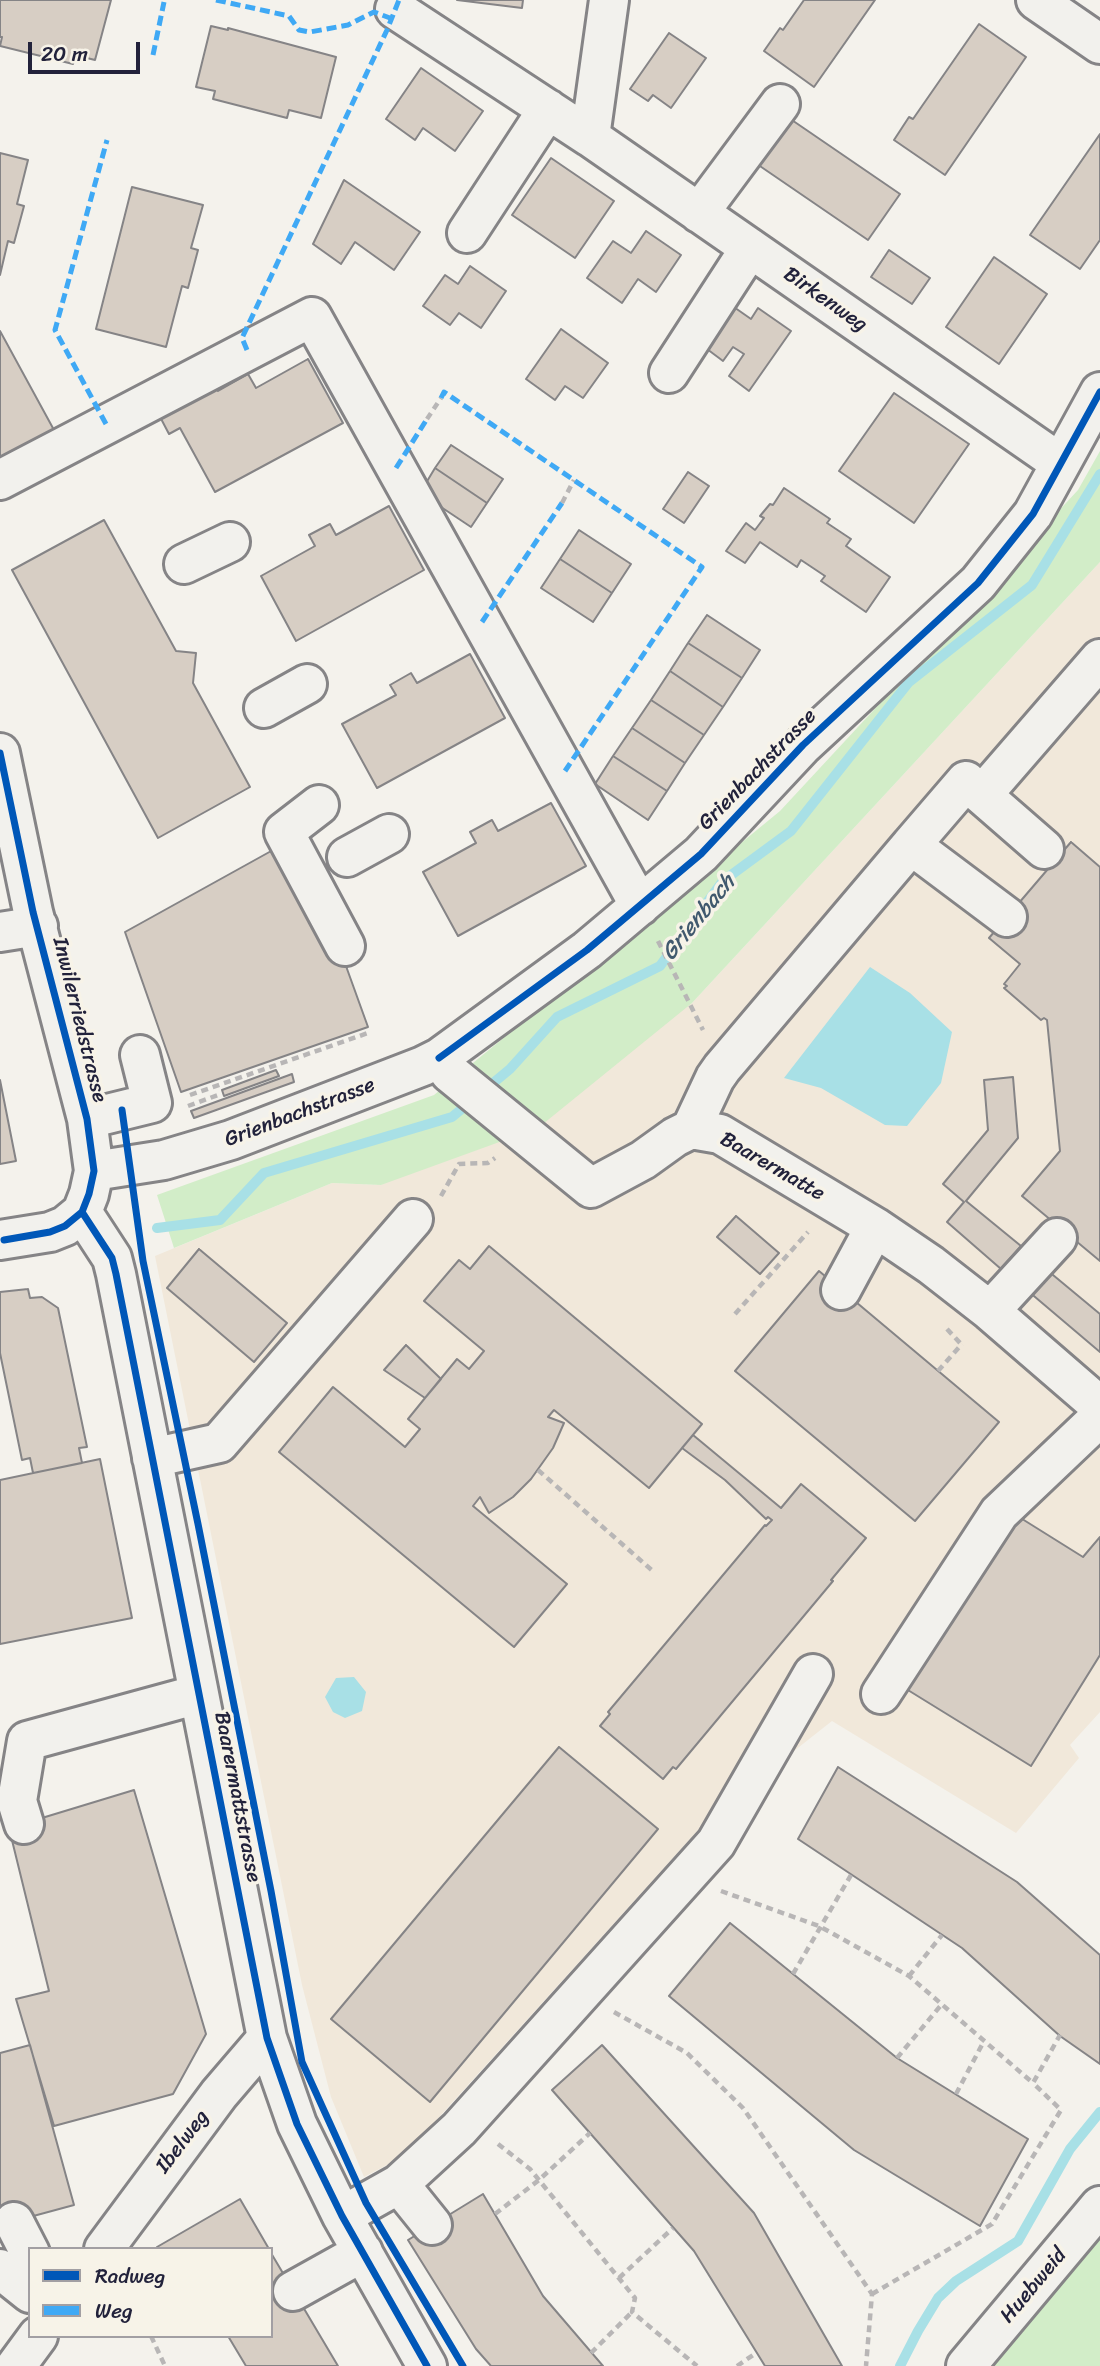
<!DOCTYPE html>
<style>
body{margin:0}
#map{position:relative;width:1100px;height:2366px;overflow:hidden;background:#f4f2ec;font-family:Sriracha,sans-serif}
canvas{display:block}
.legend{position:absolute;left:28px;top:2247px;width:245px;height:91px;box-sizing:border-box;background:#f7f3e8;border:2px solid #a29fa3;margin:0;padding:9px 12px;list-style:none;font-size:21px;color:#22223b}
.legend li{display:flex;align-items:center;gap:14px;height:35px}
.legend b{width:35px;border:2px solid #a29fa3}
.scale{position:absolute;left:28px;top:42px;width:112px;height:32px;box-sizing:border-box;border:4px solid #22223b;border-top:0;padding-left:9px;font-size:21px;line-height:24px;white-space:nowrap;color:#22223b;-webkit-text-stroke:5px #f7f3e8;paint-order:stroke}
</style>
<div id="map">
<canvas width="1100" height="2366"></canvas>
<ul class="legend">
<li><b style="height:9px;background:#0057b8"></b>Radweg</li>
<li><b style="height:9px;background:#3fa9f5"></b>Weg</li>
</ul>
<div class="scale">20 m</div>
</div>
<script>
const ctx = document.querySelector('canvas').getContext('2d');
ctx.lineJoin = 'round';
function fillPath(path, color) { ctx.fillStyle = color; ctx.fill(path, 'evenodd'); }
const shape = rows => new Path2D(rows.map(r => 'M' + r).join(''));
function trace(path, color, width, dash) { ctx.strokeStyle = color; ctx.lineWidth = width; ctx.lineCap = dash ? 'butt' : 'round'; ctx.setLineDash(dash || []); ctx.stroke(path); }
function drawText(font, color, halo, rows, align = 'center') {
  ctx.font = font + ' Sriracha,sans-serif'; ctx.lineWidth = 7; ctx.setLineDash([]); ctx.textBaseline = 'middle'; ctx.strokeStyle = halo; ctx.fillStyle = color; for (const [text, x, y, turn = 0] of rows) {
    ctx.save(); ctx.translate(x, y); ctx.rotate((+turn || 0) * Math.PI / 180); ctx.textAlign = isNaN(turn) ? turn : align; if (halo) ctx.strokeText(text, 0, 0); ctx.fillText(text, 0, 0); ctx.restore();
  }
}
const built = shape([
 [1100,562,1100,1712,1070,1745,1079,1758,1016,1833,832,1721,709,1818,404,2156,364,2177,331,2097,302,1985,155,1256,332,1183,381,1185,692,1003]
]);
const green = shape([
 [1100,451,1100,562,692,1003,538,1128,381,1185,332,1183,174,1248,157,1195,434,1095,780,811,1078,490],
 [1100,2232,1100,2366,988,2366]
]);
const water = shape([
 [870,967,910,993,952,1032,941,1083,907,1126,885,1125,821,1088,784,1078],
 [354,1677,366,1692,362,1711,345,1718,333,1712,325,1697,336,1678]
]);
const stream = shape([
 [157,1228,220,1220,264,1173,452,1117,510,1069,557,1017,660,966,723,881,791,831,909,682,1032,585,1100,474],
 [900,2366,918,2331,938,2298,956,2281,1018,2241,1070,2149,1100,2112]
]);
const building = shape([
 [0,0,111,0,95,60,75,55,73,64,0,46,2,37,0,37,0,0],
 [457,0,523,0,522,8,457,0],
 [804,0,875,0,814,87,764,51,780,28,783,30,804,0],
 [979,24,1026,57,945,175,894,140,909,117,913,119,979,24],
 [211,26,228,30,228,28,336,57,321,118,289,110,287,118,213,99,215,91,196,87,211,26],
 [669,33,706,58,671,108,653,95,648,101,630,89,669,33],
 [421,68,483,111,455,151,423,128,415,140,386,119,421,68],
 [786,116,900,194,868,240,754,162,786,116],
 [1100,134,1100,240,1080,269,1030,235,1100,134],
 [0,153,28,160,17,204,24,206,14,243,8,241,0,275,0,153],
 [551,158,614,201,575,258,512,215,551,158],
 [344,180,420,232,394,270,355,242,341,264,313,244,344,180],
 [132,187,203,205,191,248,198,250,188,288,182,286,166,347,96,329,132,187],
 [646,231,681,255,656,292,638,279,622,303,587,278,613,241,631,253,646,231],
 [889,250,930,278,912,304,871,277,889,250],
 [994,257,1047,294,999,364,946,327,994,257],
 [470,266,506,291,481,328,459,313,450,325,423,306,445,275,458,284,470,266],
 [731,305,751,319,758,308,791,331,749,391,729,376,744,354,733,347,723,361,703,346,731,305],
 [561,329,608,363,583,398,565,386,555,400,526,379,561,329],
 [0,331,54,430,0,459,0,331],
 [308,359,343,423,215,492,180,428,169,434,158,413,213,383,218,391,248,374,256,388,308,359],
 [894,393,969,444,914,523,839,471,894,393],
 [451,445,503,479,487,503,435,468,451,445],
 [435,468,487,503,471,527,420,493,435,468],
 [688,472,709,486,684,523,663,509,688,472],
 [784,488,830,519,827,523,851,539,846,546,890,577,866,612,821,581,825,576,801,560,797,567,760,542,745,563,726,551,746,523,755,530,764,518,760,516,770,504,773,505,784,488],
 [389,506,424,570,296,641,261,576,315,546,309,535,330,524,336,535,389,506],
 [104,520,176,651,196,653,193,683,250,787,158,838,12,570,104,520],
 [579,530,631,564,612,593,560,559,579,530],
 [560,559,612,593,593,622,541,588,560,559],
 [707,615,760,650,742,678,688,643,707,615],
 [688,643,742,678,723,707,670,671,688,643],
 [470,654,505,718,377,788,342,724,396,695,390,685,411,673,417,683,470,654],
 [670,671,723,707,704,735,651,700,670,671],
 [651,700,704,735,685,763,632,728,651,700],
 [632,728,685,763,667,791,613,756,632,728],
 [613,756,667,791,648,820,595,784,613,756],
 [551,803,586,866,458,936,423,872,476,843,470,832,492,820,498,831,551,803],
 [1071,842,1100,867,1100,1261,1022,1196,1060,1151,1047,1020,1044,1018,1041,1020,1004,988,1007,986,1004,984,1020,964,989,938,1071,842],
 [282,845,342,955,368,1027,181,1092,125,932,282,845],
 [276,1070,279,1076,224,1096,222,1090,276,1070],
 [292,1074,294,1082,194,1118,191,1111,292,1074],
 [1013,1077,1018,1138,966,1201,1021,1246,1001,1269,947,1222,964,1202,943,1184,988,1130,984,1080,1013,1077],
 [0,1080,16,1161,0,1164,0,1080],
 [736,1216,779,1253,760,1274,717,1237,736,1216],
 [489,1246,702,1424,649,1488,554,1410,548,1417,564,1423,553,1448,531,1479,513,1497,489,1513,480,1497,473,1506,567,1584,514,1647,279,1452,333,1387,405,1447,420,1429,408,1419,425,1398,457,1359,469,1369,484,1351,424,1301,459,1260,470,1269,489,1246],
 [199,1249,287,1323,254,1362,167,1288,199,1249],
 [1047,1270,1100,1314,1100,1352,1028,1291,1047,1270],
 [819,1271,999,1422,915,1521,735,1371,819,1271],
 [28,1289,30,1298,42,1297,58,1308,87,1447,79,1448,82,1463,33,1473,30,1458,22,1460,0,1353,0,1292,28,1289],
 [406,1345,441,1379,425,1398,384,1370,406,1345],
 [693,1435,781,1508,801,1484,866,1538,831,1580,833,1581,676,1769,673,1767,663,1779,600,1726,610,1714,608,1712,765,1525,766,1526,772,1520,768,1517,766,1519,725,1480,682,1448,693,1435],
 [100,1459,132,1618,0,1644,0,1480,100,1459],
 [1011,1512,1083,1557,1100,1537,1100,1655,1031,1766,903,1687,1011,1512],
 [559,1747,658,1829,430,2102,331,2019,559,1747],
 [838,1767,1017,1882,1100,1955,1100,2064,1060,2036,962,1948,798,1839,838,1767],
 [134,1790,206,2034,173,2094,54,2126,16,1999,49,1991,9,1828,134,1790],
 [730,1923,897,2058,1028,2139,980,2226,854,2150,669,1996,730,1923],
 [30,2045,74,2205,0,2225,0,2053,30,2045],
 [602,2045,754,2213,842,2366,765,2366,694,2251,552,2090,602,2045],
 [483,2194,543,2296,603,2366,491,2366,476,2349,408,2240,483,2194],
 [240,2199,269,2249,158,2249,157,2247,240,2199],
 [271,2253,338,2366,246,2366,228,2336,271,2336,271,2253]
]);
const path = shape([
 [427,419,441,398],
 [562,503,574,480],
 [658,941,703,1030],
 [190,1095,368,1033],
 [188,1106,218,1095],
 [441,1196,459,1164,488,1163,495,1158],
 [735,1314,808,1232],
 [947,1329,961,1344],
 [938,1371,962,1344],
 [538,1470,655,1573],
 [721,1891,819,1926,909,1976,1033,2083,1060,2035],
 [793,1974,851,1875],
 [909,1976,942,1935],
 [614,2012,687,2053,743,2108,872,2294,866,2366],
 [897,2058,942,2004],
 [956,2094,984,2041],
 [498,2144,530,2169,635,2298,632,2312,697,2366],
 [495,2214,539,2180,590,2133],
 [619,2278,673,2228],
 [872,2294,992,2224,1061,2110,1033,2083],
 [151,2336,165,2366],
 [591,2353,632,2312],
 [737,2366,756,2353]
]);
const minor = shape([
 [1036,0,1100,44],
 [395,9,590,137,1060,463],
 [590,137,609,0],
 [699,213,780,104],
 [467,233,548,109],
 [669,373,750,248],
 [0,480,312,317,640,906],
 [184,564,230,542],
 [264,708,307,684],
 [0,753,33,912,87,1119,94,1171,89,1194,82,1212,65,1226,50,1232,0,1240],
 [982,795,1044,849],
 [319,805,284,832,345,946],
 [911,845,966,781,982,795,1100,659],
 [347,857,389,834],
 [0,932,38,926],
 [439,1058,450,1073,591,1188,643,1160,675,1137,691,1129,720,1134,875,1227,931,1265,990,1311,1100,1406],
 [87,1119,152,1103,140,1055],
 [691,1129,715,1078,722,1068,911,845,1007,917],
 [94,1171,164,1160,231,1140,423,1066,439,1058,587,950,701,854,803,745,978,583,1033,514,1100,392],
 [82,1212,112,1258,116,1274,267,2038,297,2124,342,2216,427,2366],
 [841,1290,875,1227],
 [990,1311,1057,1238],
 [152,1458,219,1443,413,1219],
 [881,1694,999,1513,1100,1417],
 [24,1824,17,1801,27,1741,199,1694],
 [399,2184,432,2225],
 [342,2216,399,2184,459,2129,716,1843,813,1674],
 [14,2222,30,2253],
 [104,2249,219,2094,267,2038],
 [0,2269,30,2293],
 [293,2291,363,2252],
 [16,2366,38,2336],
 [966,2366,1100,2206]
]);
const quiet = shape([
 [216,0,289,16,299,30,310,32,348,25,374,12,390,18],
 [153,55,164,2],
 [247,350,242,338,387,30,399,0],
 [441,398,444,392,702,567,565,771],
 [106,424,55,330,107,140],
 [396,468,427,419],
 [482,622,562,503]
]);
const cycleway = shape([
 [0,753,33,912,87,1119,94,1171,89,1194,82,1212,65,1226,50,1232,4,1240],
 [439,1058,587,950,701,854,803,745,978,583,1033,514,1100,392],
 [122,1110,143,1261,198,1524,271,1891,302,2062,366,2203,463,2366],
 [82,1212,112,1258,116,1274,267,2038,297,2124,342,2216,427,2366]
]);
const streetNames = [
 ["Birkenweg",825,300,35],
 ["Grienbachstrasse",758,770,-46],
 ["Inwilerriedstrasse",79,1020,76],
 ["Grienbachstrasse",300,1113,-21],
 ["Baarermatte",772,1167,30],
 ["Baarermattstrasse",237,1797,79],
 ["Ibelweg",183,2142,-53],
 ["Huebweid",1034,2286,-50]
];
const waterNames = [
 ["Grienbach",699,918,-51]
];
fillPath(built, '#f1e8da');
fillPath(green, '#d2edc8');
fillPath(water, '#a8e0e6');
trace(stream, '#a8e0e6', 10);
fillPath(building, '#d7cec4');
trace(building, '#858486', 2);
trace(minor, '#858486', 44);
trace(path, '#b8b6b6', 4.5, [7, 5]);
trace(minor, '#f2f1ed', 38);
trace(quiet, '#3fa9f5', 5, [10, 5]);
trace(cycleway, '#0057b8', 7);
drawText('21px', '#22223b', '#f7f3e8', streetNames);
drawText('italic 23px', '#41596e', '#f7f3e8', waterNames);
</script>
